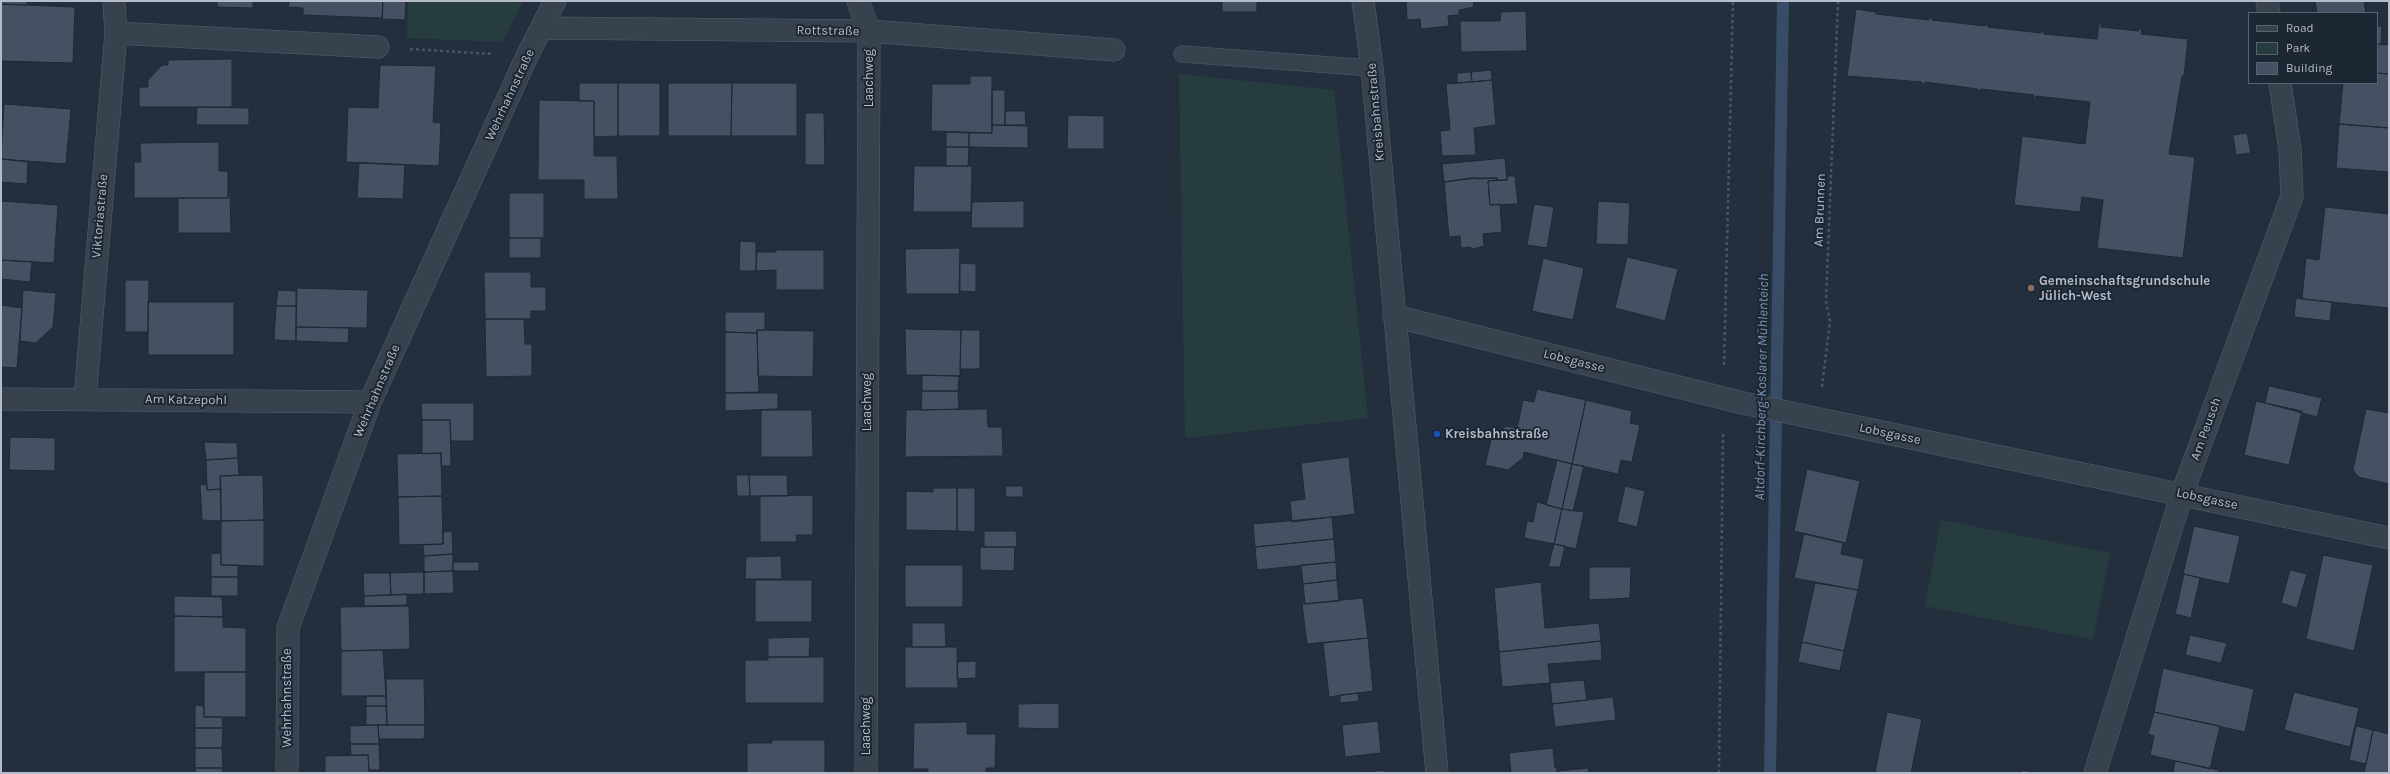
<!DOCTYPE html>
<meta charset="utf-8">
<style>
body{margin:0}
#map{position:relative;width:2390px;height:774px;overflow:hidden;background:#242f3e;font-family:Karla,sans-serif}
canvas{display:block}
.frame{position:absolute;inset:0;border:2px solid #b4bcc9;pointer-events:none}
.legend{position:absolute;left:2248px;top:12px;width:130px;height:72px;box-sizing:border-box;background:#1d2633;border:1px solid #59626f;margin:0;padding:5px 7px;list-style:none;font-size:12px;color:#b4bcc9}
.legend li{display:flex;align-items:center;gap:8px;height:20px}
.legend b{width:20px;border:1px solid #59626f}
</style>
<div id="map">
<canvas width="2390" height="774"></canvas>
<div class="frame"></div>
<ul class="legend">
<li><b style="height:5px;background:#38414e"></b>Road</li>
<li><b style="height:11px;background:#263c3f"></b>Park</li>
<li><b style="height:11px;background:#455162"></b>Building</li>
</ul>
</div>
<script>
const ctx = document.querySelector('canvas').getContext('2d');
ctx.lineJoin = 'round';
function fillPath(path, color) { ctx.fillStyle = color; ctx.fill(path, 'evenodd'); }
const shape = rows => new Path2D(rows.map(r => 'M' + r).join(''));
function trace(path, color, width, dash) { ctx.strokeStyle = color; ctx.lineWidth = width; ctx.lineCap = dash ? 'butt' : 'round'; ctx.setLineDash(dash || []); ctx.stroke(path); }
function drawText(font, color, halo, rows, align = 'center') {
  ctx.font = font + ' Karla,sans-serif'; ctx.lineWidth = 4; ctx.setLineDash([]); ctx.textBaseline = 'middle'; ctx.strokeStyle = halo; ctx.fillStyle = color; for (const [text, x, y, turn = 0] of rows) {
    ctx.save(); ctx.translate(x, y); ctx.rotate((+turn || 0) * Math.PI / 180); ctx.textAlign = isNaN(turn) ? turn : align; if (halo) ctx.strokeText(text, 0, 0); ctx.fillText(text, 0, 0); ctx.restore();
  }
}
const green = shape([
 [408,1,523,1,502,42,407,38],
 [1179,74,1334,90,1368,418,1185,438],
 [1941,520,2110,553,2093,640,1925,606]
]);
const stream = shape([
 [1770,773,1783,1]
]);
const building = shape([
 [1,1,27,1,27,5,1,4,1,1],
 [217,1,253,1,253,8,217,7,217,1],
 [289,1,383,1,382,18,303,15,303,8,288,7,289,1],
 [383,1,406,1,405,20,382,19,383,1],
 [1222,1,1257,1,1257,12,1222,12,1222,1],
 [1406,1,1473,1,1474,7,1459,10,1459,15,1448,16,1449,26,1421,29,1420,19,1407,20,1406,1],
 [2315,1,2364,1,2366,13,2317,13,2315,1],
 [1,4,75,7,73,63,1,61,1,4],
 [1856,9,1876,12,1876,14,1929,20,1929,18,1933,18,1932,20,1985,26,1986,24,1988,25,1988,27,2041,33,2041,31,2044,31,2044,34,2097,39,2099,23,2101,23,2101,27,2139,31,2139,28,2142,29,2141,34,2188,39,2184,76,2182,76,2169,154,2195,157,2183,258,2097,248,2103,200,2082,197,2080,212,2014,205,2022,136,2085,144,2090,102,2036,96,2036,98,2033,98,2034,95,1981,89,1980,91,1978,91,1978,89,1925,82,1925,84,1922,84,1922,82,1847,76,1856,9],
 [1526,11,1527,51,1461,52,1460,21,1500,21,1501,12,1526,11],
 [2377,26,2382,26,2381,44,2377,44,2377,26],
 [2377,44,2389,45,2389,74,2377,73,2377,44],
 [232,59,232,107,139,107,139,87,148,87,148,80,162,65,168,65,168,60,232,59],
 [380,65,436,66,433,122,441,123,439,166,346,162,348,107,378,108,380,65],
 [1491,70,1492,80,1472,82,1471,72,1491,70],
 [1471,72,1472,82,1457,83,1457,73,1471,72],
 [2377,73,2389,74,2389,128,2339,124,2343,83,2377,83,2377,73],
 [970,76,992,76,992,133,931,131,932,84,970,84,970,76],
 [1492,80,1496,125,1474,128,1476,155,1442,156,1440,131,1450,130,1446,84,1492,80],
 [579,83,618,83,618,136,594,137,594,101,579,101,579,83],
 [618,83,660,83,660,136,618,136,618,83],
 [668,83,732,83,731,136,668,136,668,83],
 [732,83,797,83,797,136,731,136,732,83],
 [992,90,1005,90,1005,125,992,125,992,90],
 [539,100,594,101,594,156,617,156,618,199,584,199,584,180,538,180,539,100],
 [4,104,71,109,66,164,1,159,4,104],
 [197,107,249,108,249,125,196,125,197,107],
 [1005,111,1025,111,1026,125,1005,125,1005,111],
 [805,113,824,113,825,165,805,165,805,113],
 [1068,115,1104,116,1104,149,1067,149,1068,115],
 [2339,124,2389,128,2389,172,2336,168,2339,124],
 [992,125,1028,126,1028,148,969,147,969,133,992,133,992,125],
 [946,132,969,133,969,147,946,147,946,132],
 [2247,133,2251,153,2236,155,2233,135,2247,133],
 [219,142,219,171,228,171,228,198,134,198,134,162,141,162,140,143,219,142],
 [946,147,969,147,968,166,946,166,946,147],
 [1505,158,1507,180,1497,180,1497,178,1476,179,1476,178,1444,182,1442,164,1505,158],
 [1,159,28,162,27,184,1,182,1,159],
 [359,163,405,165,403,199,357,198,359,163],
 [914,166,972,166,971,212,913,212,914,166],
 [1507,176,1515,176,1518,204,1490,205,1488,181,1507,180,1507,176],
 [1470,178,1497,178,1497,180,1488,181,1490,205,1500,204,1502,232,1483,234,1484,246,1473,249,1470,247,1461,248,1460,236,1449,237,1444,182,1470,178],
 [509,193,544,193,544,238,509,238,509,193],
 [228,195,230,195,231,233,178,233,178,198,228,198,228,195],
 [1,201,58,205,54,263,1,260,1,201],
 [1024,201,1024,228,971,228,972,202,1024,201],
 [1598,201,1630,203,1628,245,1596,244,1598,201],
 [1534,204,1554,207,1547,248,1527,245,1534,204],
 [2325,207,2389,214,2389,308,2302,299,2306,258,2319,260,2325,207],
 [509,238,541,238,541,258,509,258,509,238],
 [740,241,756,242,756,271,739,271,740,241],
 [960,248,959,294,906,294,905,249,960,248],
 [776,250,824,250,824,290,776,290,776,270,756,271,757,252,776,252,776,250],
 [1627,257,1678,269,1665,321,1615,308,1627,257],
 [1543,258,1584,268,1573,320,1532,311,1543,258],
 [1,260,32,262,30,282,1,279,1,260],
 [960,263,976,264,976,292,960,291,960,263],
 [484,272,531,272,531,287,546,287,546,311,531,311,531,319,485,319,484,272],
 [125,280,149,280,148,332,125,332,125,280],
 [297,288,368,290,367,328,296,327,297,288],
 [23,290,56,293,53,327,36,343,20,341,23,290],
 [278,290,296,291,296,306,276,306,278,290],
 [2296,298,2332,302,2330,321,2294,317,2296,298],
 [148,302,234,302,234,355,148,355,148,302],
 [1,305,22,308,17,368,1,367,1,305],
 [276,306,296,306,296,341,274,340,276,306],
 [725,312,765,312,765,330,757,330,757,333,725,332,725,312],
 [485,319,524,319,525,344,532,344,532,376,486,377,485,319],
 [296,327,349,328,348,343,296,341,296,327],
 [905,329,961,330,960,376,906,375,905,329],
 [757,330,814,331,813,377,758,376,757,330],
 [961,330,980,330,980,369,960,369,961,330],
 [725,332,757,333,759,392,725,393,725,332],
 [922,375,959,376,958,391,922,391,922,375],
 [2269,386,2322,398,2317,417,2265,403,2269,386],
 [1537,389,1586,400,1572,464,1524,452,1523,458,1508,470,1485,465,1491,439,1506,426,1517,428,1523,400,1534,402,1537,389],
 [922,391,958,391,959,409,921,410,922,391],
 [725,393,778,393,778,409,725,411,725,393],
 [1586,400,1632,411,1630,423,1640,425,1632,462,1621,460,1618,474,1572,464,1586,400],
 [2256,401,2302,411,2289,465,2244,455,2256,401],
 [421,403,474,403,474,441,451,441,450,420,422,420,421,403],
 [987,409,988,427,1002,427,1003,456,905,457,906,410,987,409],
 [2366,409,2389,413,2389,411,2389,484,2358,477,2353,470,2366,409],
 [761,410,812,410,813,457,761,457,761,410],
 [422,420,450,420,451,466,441,466,441,453,422,454,422,420],
 [10,437,55,438,55,471,9,470,10,437],
 [204,442,237,443,238,458,206,460,204,442],
 [441,453,442,496,398,497,397,454,441,453],
 [1349,457,1355,514,1292,522,1290,501,1305,499,1301,463,1349,457],
 [238,458,239,475,220,476,221,489,207,490,206,460,238,458],
 [1557,460,1572,464,1562,509,1546,505,1557,460],
 [1572,464,1584,466,1573,511,1562,509,1572,464],
 [1807,469,1860,481,1846,543,1794,531,1807,469],
 [263,475,264,520,221,521,220,476,263,475],
 [736,475,749,475,750,496,737,496,736,475],
 [749,475,787,475,788,496,750,496,749,475],
 [200,484,207,485,207,490,221,489,221,521,202,520,200,484],
 [1006,486,1023,486,1023,497,1005,497,1006,486],
 [1625,486,1645,491,1637,527,1617,522,1625,486],
 [933,488,957,488,957,531,906,530,906,491,933,492,933,488],
 [957,488,975,488,975,532,957,531,957,488],
 [813,495,813,535,796,535,797,542,760,542,760,496,813,495],
 [442,496,443,544,399,545,398,497,442,496],
 [1537,502,1562,509,1554,544,1524,538,1527,521,1533,522,1537,502],
 [1562,509,1584,512,1576,549,1554,544,1562,509],
 [1332,517,1334,539,1255,547,1253,524,1332,517],
 [264,520,264,566,221,565,221,521,264,520],
 [2194,526,2240,536,2229,584,2183,574,2194,526],
 [452,531,453,554,424,556,423,545,443,544,443,532,452,531],
 [984,531,1016,531,1017,547,984,547,984,531],
 [1804,534,1843,543,1841,554,1864,559,1858,590,1794,578,1804,534],
 [1334,539,1336,562,1257,570,1255,547,1334,539],
 [1554,544,1565,546,1560,567,1548,567,1554,544],
 [980,547,1015,547,1014,571,980,570,980,547],
 [221,553,221,565,238,565,238,577,211,577,211,554,221,553],
 [453,554,453,571,424,572,424,556,453,554],
 [2323,555,2373,565,2354,651,2306,639,2323,555],
 [781,556,782,579,745,579,746,557,781,556],
 [453,562,479,562,479,571,453,571,453,562],
 [1336,562,1337,580,1303,584,1301,565,1336,562],
 [905,565,963,565,963,607,905,607,905,565],
 [1589,567,1631,567,1630,598,1589,600,1589,567],
 [2290,570,2307,574,2297,608,2281,603,2290,570],
 [453,571,454,593,424,594,424,572,453,571],
 [424,572,424,594,391,595,390,573,424,572],
 [363,573,390,573,391,595,364,596,363,573],
 [2184,574,2200,578,2191,618,2175,614,2184,574],
 [211,577,238,577,238,596,211,596,211,577],
 [755,580,812,580,812,622,755,622,755,580],
 [1337,580,1339,601,1305,604,1303,584,1337,580],
 [1541,582,1545,628,1599,623,1601,641,1499,652,1494,588,1541,582],
 [1815,583,1858,590,1844,651,1802,642,1815,583],
 [407,594,407,605,364,606,364,596,407,594],
 [174,596,222,597,223,617,174,616,174,596],
 [1363,598,1368,638,1307,644,1302,604,1363,598],
 [409,606,410,649,341,651,340,607,409,606],
 [174,616,223,617,223,627,246,628,246,672,174,672,174,616],
 [912,623,945,623,946,647,912,647,912,623],
 [2190,635,2227,643,2221,663,2185,655,2190,635],
 [810,637,809,657,768,657,768,638,810,637],
 [1368,638,1373,691,1329,697,1323,643,1368,638],
 [1601,641,1602,660,1548,664,1550,683,1502,687,1499,652,1601,641],
 [1802,642,1844,651,1840,671,1798,662,1802,642],
 [905,647,957,647,958,688,905,688,905,647],
 [383,650,386,696,341,696,341,651,383,650],
 [768,657,824,657,824,703,745,703,745,660,768,660,768,657],
 [976,661,976,678,957,679,957,662,976,661],
 [2163,668,2254,689,2245,732,2154,712,2163,668],
 [204,672,246,672,246,717,204,717,204,672],
 [386,679,424,679,425,725,387,725,386,679],
 [1584,680,1587,700,1552,704,1550,683,1584,680],
 [2294,692,2359,708,2350,747,2284,730,2294,692],
 [1358,693,1359,701,1340,703,1340,695,1358,693],
 [366,696,386,696,386,706,366,706,366,696],
 [1613,697,1616,720,1555,727,1552,704,1613,697],
 [1059,703,1059,729,1018,728,1018,704,1059,703],
 [195,705,204,706,204,717,222,717,223,728,195,728,195,705],
 [366,706,386,706,387,725,366,725,366,706],
 [1887,712,1922,719,1911,773,1875,773,1887,712],
 [2154,712,2220,726,2210,769,2150,755,2154,736,2148,734,2154,712],
 [1378,721,1381,753,1345,757,1342,725,1378,721],
 [967,722,967,734,996,734,995,768,986,768,986,773,928,773,928,769,913,769,914,723,967,722],
 [378,725,425,725,424,739,379,739,378,725],
 [378,725,379,744,350,744,350,726,378,725],
 [2356,726,2373,730,2366,764,2349,760,2356,726],
 [195,728,223,728,222,748,195,748,195,728],
 [2373,730,2389,734,2389,773,2364,773,2373,730],
 [772,740,825,740,825,773,747,773,747,743,772,743,772,740],
 [350,744,379,744,380,770,369,770,368,755,351,755,350,744],
 [195,748,222,748,223,768,195,768,195,748],
 [1553,748,1555,768,1558,768,1556,773,1511,773,1509,753,1553,748],
 [368,755,369,773,325,773,325,756,368,755],
 [2175,761,2219,770,2218,773,2173,773,2175,761],
 [195,768,223,768,222,773,195,773,195,768],
 [1588,768,1589,773,1556,773,1558,771,1588,768],
 [1384,770,1384,773,1359,773,1384,770],
 [2022,770,2038,773,2021,773,2022,770]
]);
const path = shape([
 [410,49,493,54],
 [1724,365,1733,1],
 [1822,387,1830,321,1826,301,1838,1],
 [1719,773,1723,432]
]);
const service = shape([
 [1182,54,1372,68]
]);
const minor = shape([
 [858,1,869,31,866,773],
 [2267,1,2269,13],
 [542,28,869,31,1114,50],
 [116,33,378,47],
 [1394,316,1743,403,2389,538],
 [85,398,116,33,114,1],
 [1,399,370,402],
 [287,773,288,628,370,402,527,56,555,1],
 [2095,773,2182,494,2292,196,2290,150,2280,83]
]);
const tertiary = shape([
 [1363,1,1372,68,1437,773]
]);
const markers = [
 [2031,288,4,"#8d6e63"],
 [1437,434,4,"#1a4fb4"]
];
const streetNames = [
 ["Rottstraße",828,31,1],
 ["Laachweg",869,78,-90],
 ["Wehrhahnstraße",510,95,-65],
 ["Kreisbahnstraße",1376,112,-95],
 ["Am Brunnen",1820,210,-88],
 ["Viktoriastraße",100,216,-85],
 ["Lobsgasse",1574,361,14],
 ["Wehrhahnstraße",377,391,-67],
 ["Am Katzepohl",186,400,1],
 ["Laachweg",867,402,-90],
 ["Am Peusch",2206,429,-70],
 ["Lobsgasse",1890,434,12],
 ["Lobsgasse",2207,499,12],
 ["Wehrhahnstraße",287,698,-90],
 ["Laachweg",866,726,-90]
];
const poiNames = [
 ["Gemeinschaftsgrundschule",2039,281],
 ["Jülich-West",2039,296],
 ["Kreisbahnstraße",1445,434]
];
const waterNames = [
 ["Altdorf-Kirchberg-Koslarer Mühlenteich",1762,387,-89]
];
fillPath(green, '#263c3f');
trace(stream, '#394c67', 12);
fillPath(building, '#455162');
trace(building, '#1f2835', 1);
trace(service, '#565f6c', 17);
trace(minor, '#565f6c', 23);
trace(tertiary, '#565f6c', 23);
trace(path, '#44595c', 2.5, [3, 3]);
trace(service, '#38414e', 16);
trace(minor, '#38414e', 22);
trace(tertiary, '#38414e', 22);
for (const [x, y, r, color] of markers) { const dot = new Path2D(); dot.arc(x, y, r, 0, 2 * Math.PI); ctx.fillStyle = color; ctx.fill(dot); trace(dot, '#1d2633', 1.5); }
drawText('13px', '#b4bcc9', '#1d2633', streetNames);
drawText('bold 13px', '#b4bcc9', '#1d2633', poiNames, 'left');
drawText('italic 14px', '#7c92b1', '#1d2633', waterNames);
</script>
